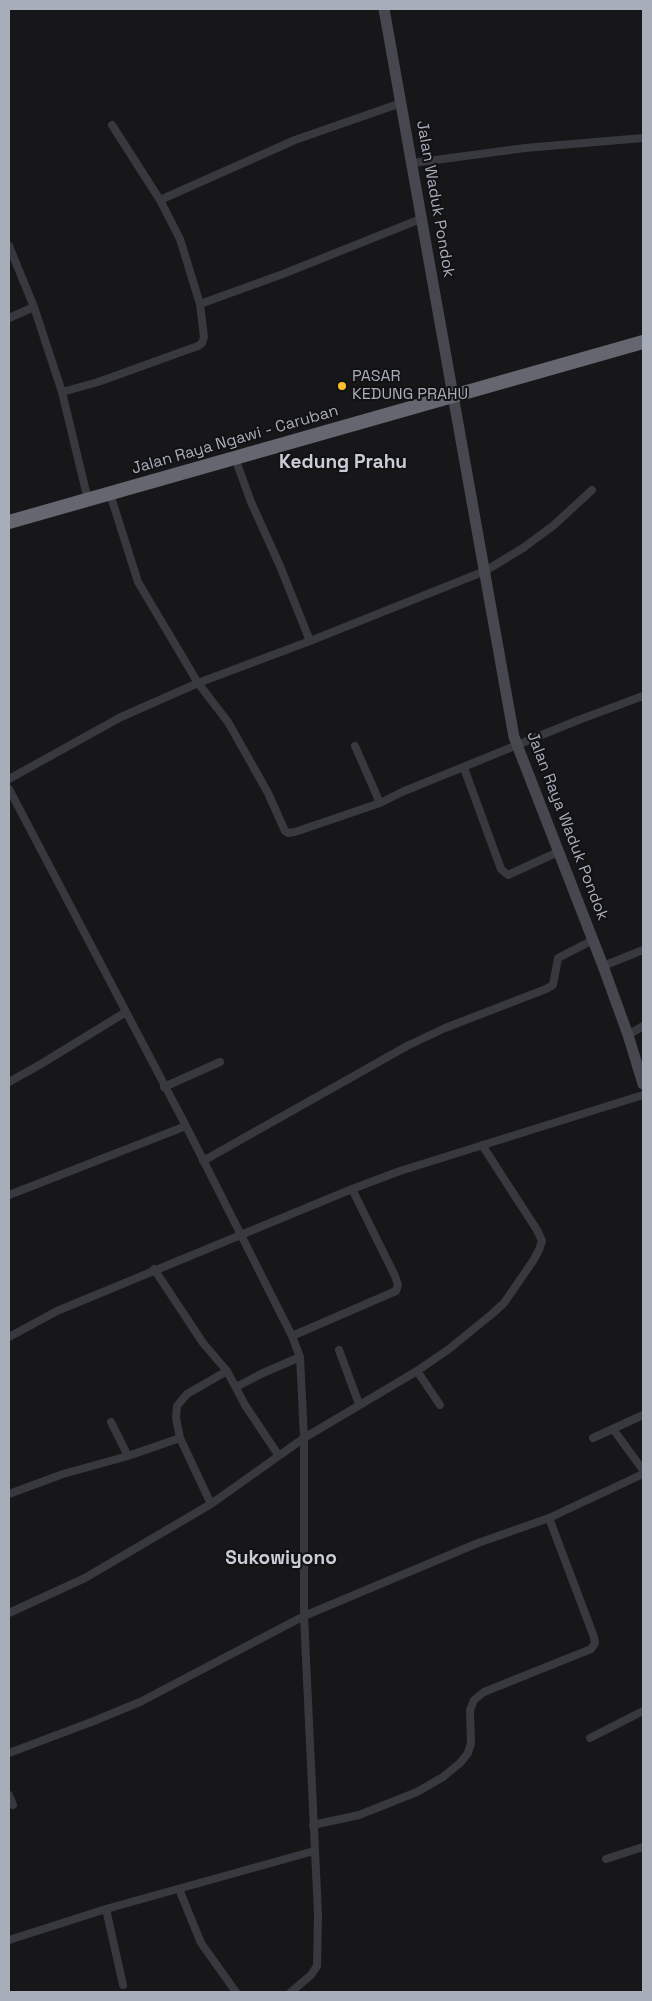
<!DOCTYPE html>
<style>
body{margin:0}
#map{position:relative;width:652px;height:2001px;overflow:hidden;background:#171719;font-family:"Space Grotesk",sans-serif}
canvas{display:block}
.frame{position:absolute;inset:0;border:10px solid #a8adba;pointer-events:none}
</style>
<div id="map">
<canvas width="652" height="2001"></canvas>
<div class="frame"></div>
</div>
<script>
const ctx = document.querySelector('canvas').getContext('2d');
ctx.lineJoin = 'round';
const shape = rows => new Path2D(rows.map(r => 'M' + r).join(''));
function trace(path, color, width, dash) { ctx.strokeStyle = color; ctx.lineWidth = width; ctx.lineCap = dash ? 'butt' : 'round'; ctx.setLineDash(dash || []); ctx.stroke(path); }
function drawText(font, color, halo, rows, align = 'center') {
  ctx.font = font + ' "Space Grotesk",sans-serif'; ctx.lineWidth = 4; ctx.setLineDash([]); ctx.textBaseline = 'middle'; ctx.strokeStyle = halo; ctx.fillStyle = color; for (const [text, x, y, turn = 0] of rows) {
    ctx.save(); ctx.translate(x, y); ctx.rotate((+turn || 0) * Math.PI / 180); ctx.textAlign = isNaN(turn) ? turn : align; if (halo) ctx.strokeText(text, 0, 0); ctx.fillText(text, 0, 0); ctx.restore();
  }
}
const street = shape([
 [413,163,525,148,643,138],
 [160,200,295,140,401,103],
 [9,246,34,307,62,392,88,500],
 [200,304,283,274,423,218],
 [9,318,34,307],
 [62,392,98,382,198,346,202,343,204,337,200,304,180,239,160,200,112,125],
 [235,458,251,502,280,566,310,641],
 [110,494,138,582,198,683,228,722,268,793,285,831,288,833,295,832,380,803,402,792,576,721,643,696],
 [355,746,380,803],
 [464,768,501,869,508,875,558,852],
 [9,779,121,717,198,683,310,641,485,571,523,548,554,525,592,490],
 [9,789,186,1126,292,1336,300,1357,304,1438,304,1616,318,1914,317,1966,311,1975,291,1992],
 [603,966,643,950],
 [628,1035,643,1026],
 [9,1082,41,1064,126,1012],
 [164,1087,220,1062],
 [203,1161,407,1046,445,1028,546,989,553,985,558,958,593,940],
 [9,1195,186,1126],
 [154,1269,203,1343,227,1371,245,1405,279,1456],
 [292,1336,396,1291,398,1285,395,1276,352,1189],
 [9,1337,57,1311,352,1189,400,1171,643,1095],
 [339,1350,359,1404],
 [417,1371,440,1405],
 [236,1387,263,1373,300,1357],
 [111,1422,128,1456],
 [613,1429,643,1470],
 [593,1438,643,1415],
 [9,1494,63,1474,128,1456,180,1438],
 [211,1504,180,1438,176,1418,177,1406,187,1394,227,1371],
 [9,1613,85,1578,211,1504,304,1438,417,1371,449,1349,492,1314,504,1303,533,1261,539,1250,542,1241,537,1230,482,1145],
 [590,1738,643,1711],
 [9,1753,94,1721,140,1702,304,1616,478,1543,549,1518,643,1474],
 [9,1795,13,1805],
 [313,1825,359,1815,417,1792,443,1777,460,1763,468,1753,471,1743,470,1710,474,1700,484,1692,591,1649,595,1643,594,1637,549,1518],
 [606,1859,643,1847],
 [179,1889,201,1943,236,1992],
 [106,1909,123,1985],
 [9,1940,106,1909,314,1851]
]);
const secondary = shape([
 [384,9,514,737,603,966,628,1035,643,1084]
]);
const highway = shape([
 [9,522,643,342]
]);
const markers = [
 [342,386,5,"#fdc12b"]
];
const streetNames = [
 ["Jalan Waduk Pondok",435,199,80],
 ["Jalan Raya Ngawi - Caruban",235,440,-16],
 ["Jalan Raya Waduk Pondok",567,826,69]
];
const poiNames = [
 ["PASAR",352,377],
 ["KEDUNG PRAHU",352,395]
];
const quarterNames = [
 ["Kedung Prahu",343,463],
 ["Sukowiyono",281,1559]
];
trace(street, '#38393f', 8);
trace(secondary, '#46474f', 11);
trace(highway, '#646670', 14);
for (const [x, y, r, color] of markers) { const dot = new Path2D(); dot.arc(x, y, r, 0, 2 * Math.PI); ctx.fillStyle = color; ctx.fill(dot); trace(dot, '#121214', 2); }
drawText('16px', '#a8adba', '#121214', streetNames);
drawText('16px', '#a8adba', '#121214', poiNames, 'left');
drawText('bold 19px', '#caccd6', '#121214', quarterNames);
</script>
